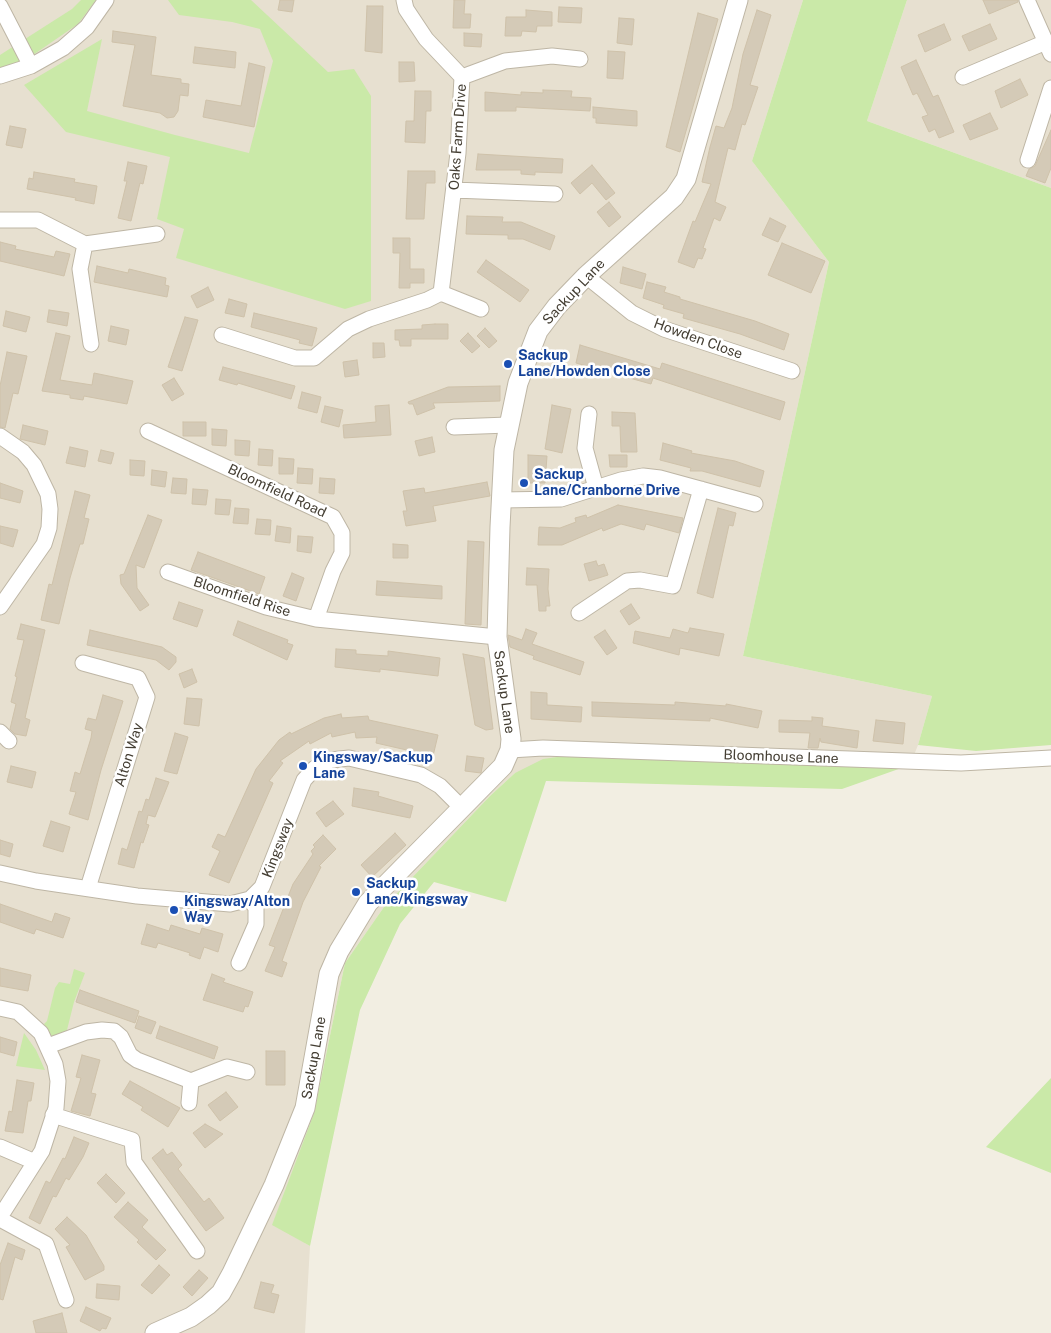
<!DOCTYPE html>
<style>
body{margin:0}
canvas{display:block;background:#f2eee2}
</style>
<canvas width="1051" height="1333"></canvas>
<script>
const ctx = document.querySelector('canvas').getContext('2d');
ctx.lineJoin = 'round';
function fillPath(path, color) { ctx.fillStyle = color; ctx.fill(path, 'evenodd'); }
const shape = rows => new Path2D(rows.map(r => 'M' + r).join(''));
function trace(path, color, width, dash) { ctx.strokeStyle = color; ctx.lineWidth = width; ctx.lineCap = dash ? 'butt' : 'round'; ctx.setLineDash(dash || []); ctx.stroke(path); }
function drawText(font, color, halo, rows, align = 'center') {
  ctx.font = font + ' "Public Sans",sans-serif'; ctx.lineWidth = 5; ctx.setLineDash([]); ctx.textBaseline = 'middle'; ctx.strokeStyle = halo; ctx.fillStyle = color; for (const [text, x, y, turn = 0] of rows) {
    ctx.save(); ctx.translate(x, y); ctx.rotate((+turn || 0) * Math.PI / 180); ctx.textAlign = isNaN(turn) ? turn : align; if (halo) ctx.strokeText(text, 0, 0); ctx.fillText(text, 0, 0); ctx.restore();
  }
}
const residential = shape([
 [0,0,803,0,752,161,829,262,743,656,932,696,918,745,910,765,515,773,490,796,384,907,345,963,314,1113,273,1224,310,1246,305,1333,0,1333],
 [907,0,1051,0,1051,188,867,121]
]);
const green = shape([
 [81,0,96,0,78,24,33,55,0,71,0,55,72,9],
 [168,0,251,0,328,72,354,69,371,96,371,301,345,309,176,258,184,229,157,219,170,157,66,132,24,85,102,39,87,111,175,135,249,153,273,61,260,29,232,22,179,15],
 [803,0,907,0,867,121,1051,188,1051,745,976,751,918,745,932,696,743,656,829,262,752,161],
 [564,756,910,765,842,789,546,781,506,902,434,882,400,924,360,1010,310,1246,272,1225,314,1113,345,963,384,907,490,796,515,773,543,759],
 [74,969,85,973,74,1002,66,1034,52,1037,44,1024,47,1021,55,988,59,982,70,984],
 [24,1033,36,1050,45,1070,16,1066],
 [1051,1078,1051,1173,986,1147]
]);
const building = shape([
 [280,0,294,0,292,12,278,10,280,0],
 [454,0,465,0,464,14,471,14,470,28,453,28,454,0],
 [983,0,1018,0,1018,2,989,14,983,0],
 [367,6,383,6,382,53,365,51,367,6],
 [559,7,582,8,581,23,558,22,559,7],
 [526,10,552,12,552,26,537,26,536,32,522,31,521,36,505,36,506,17,526,17,526,10],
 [757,10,771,15,750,85,758,87,745,125,742,124,735,150,728,148,715,202,726,207,720,221,714,218,703,248,706,249,702,259,698,258,694,268,678,262,693,221,695,222,711,184,702,182,710,147,716,126,724,128,732,108,743,54,757,10],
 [698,13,718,19,680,152,666,147,698,13],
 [619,18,634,19,632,45,617,43,619,18],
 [944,24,951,40,925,52,918,35,944,24],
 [990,24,997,39,969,51,962,36,990,24],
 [113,31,156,37,151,75,181,79,181,83,189,84,188,96,180,95,178,111,174,117,167,118,160,113,123,106,135,45,112,42,113,31],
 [464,33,482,34,481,47,464,46,464,33],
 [195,47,236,52,235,68,193,63,195,47],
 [608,51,625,52,623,79,607,78,608,51],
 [916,60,933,97,938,95,954,132,939,138,935,129,929,132,922,117,928,115,917,93,913,95,901,67,916,60],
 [399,62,414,62,415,81,399,82,399,62],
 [249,63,265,67,254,127,203,117,206,100,241,106,249,63],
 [1020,79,1028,95,1001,108,995,91,1020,79],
 [543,90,572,91,571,97,591,98,590,111,516,107,516,111,485,111,485,92,521,95,521,92,543,93,543,90],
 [415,91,431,91,431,111,426,111,425,143,405,142,406,121,414,121,415,91],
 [593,107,637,111,637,126,596,123,596,118,593,118,593,107],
 [990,113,998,129,970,140,963,125,990,113],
 [10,126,26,129,22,148,6,145,10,126],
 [1051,130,1051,168,1045,183,1026,176,1029,169,1035,166,1051,130],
 [478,154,563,159,562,173,535,172,535,175,521,174,521,170,476,170,478,154],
 [128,162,147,166,143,184,140,183,131,221,118,218,127,181,124,181,128,162],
 [592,165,615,193,606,200,592,183,580,194,571,183,592,165],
 [408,171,435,171,435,183,426,183,424,219,406,219,408,171],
 [34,172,75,179,74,182,97,186,94,204,75,200,76,198,27,189,29,178,33,179,34,172],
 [609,202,621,217,609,227,597,212,609,202],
 [467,216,503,217,502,222,521,222,555,236,550,250,523,239,508,239,508,235,466,234,467,216],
 [770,218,786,226,778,242,762,235,770,218],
 [393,238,410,238,410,269,424,269,424,283,410,283,410,288,399,288,400,253,393,253,393,238],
 [0,242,16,246,15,249,54,257,56,251,70,254,64,276,0,261,0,242],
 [782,243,825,261,811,293,768,275,782,243],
 [486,260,529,290,520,302,477,272,486,260],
 [97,266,128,273,129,269,166,278,165,285,169,286,167,297,94,282,97,266],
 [623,267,646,274,642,289,620,283,623,267],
 [647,282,666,287,664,292,680,297,680,299,755,321,789,334,784,350,740,334,683,318,684,314,663,308,664,305,643,298,647,282],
 [208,287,214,300,197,308,191,296,208,287],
 [229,299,247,304,244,317,225,313,229,299],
 [49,310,69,313,67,326,47,322,49,310],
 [6,311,30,317,26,332,3,326,6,311],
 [254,313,317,328,312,346,299,343,300,340,251,327,254,313],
 [185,317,198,320,182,371,168,367,185,317],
 [435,324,448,324,448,339,411,339,411,346,400,346,399,340,395,340,395,330,422,329,422,325,435,324],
 [111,326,129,330,126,345,108,341,111,326],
 [485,328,497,341,489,348,477,336,485,328],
 [56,333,70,336,60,380,92,385,94,373,133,381,127,404,84,396,83,400,70,398,70,395,42,391,56,333],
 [468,333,480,346,472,353,460,341,468,333],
 [373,343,384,343,385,357,373,358,373,343],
 [580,345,660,369,662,363,785,402,780,420,653,378,651,384,576,363,580,345],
 [7,352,27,356,18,394,13,393,5,428,0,427,0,386,7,352],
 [357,360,359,375,345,377,343,362,357,360],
 [223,367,295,386,291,399,238,383,237,385,219,380,223,367],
 [174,378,184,394,172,401,162,385,174,378],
 [500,386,500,401,433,403,435,408,417,415,413,404,409,404,408,402,448,387,500,386],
 [302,392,321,397,317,413,298,408,302,392],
 [389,405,391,435,344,438,343,425,376,422,375,406,389,405],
 [552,405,571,409,562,453,545,449,552,405],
 [325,406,343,410,339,427,321,422,325,406],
 [612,412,635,413,637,452,621,452,620,426,612,426,612,412],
 [183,422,206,422,206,436,183,436,183,422],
 [23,425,48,431,45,445,20,439,23,425],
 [212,429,227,430,226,446,212,445,212,429],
 [432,437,435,452,419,456,415,441,432,437],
 [235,440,250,441,249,456,235,455,235,440],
 [663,443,692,451,691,453,735,461,764,471,760,487,702,471,690,471,691,468,660,460,663,443],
 [70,447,88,451,85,467,66,463,70,447],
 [259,449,273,450,272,466,258,465,259,449],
 [101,450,114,453,111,464,98,461,101,450],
 [528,455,547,456,545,483,528,483,528,455],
 [609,455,627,455,627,467,610,467,609,455],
 [279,458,294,459,293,474,279,474,279,458],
 [130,460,145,461,144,476,130,475,130,460],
 [298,468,313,469,312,484,297,483,298,468],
 [152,470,167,472,165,487,151,485,152,470],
 [173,478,187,479,186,494,171,493,173,478],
 [320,478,335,479,334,494,319,493,320,478],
 [487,482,490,496,433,506,436,521,406,526,403,511,407,511,403,491,424,488,425,493,487,482],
 [0,483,23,491,20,503,0,498,0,483],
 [193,489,208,490,206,505,192,504,193,489],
 [75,491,90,495,84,518,89,519,83,544,80,544,70,578,59,624,41,620,49,584,52,585,75,491],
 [216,499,231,500,229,515,215,514,216,499],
 [618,505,683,518,679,533,646,524,644,530,621,524,603,531,602,528,562,545,538,545,539,527,560,528,576,522,575,518,586,515,587,518,618,505],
 [235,508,249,509,248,524,233,523,235,508],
 [718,508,736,513,733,526,729,525,713,598,697,593,718,508],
 [148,515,162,520,144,568,136,565,137,588,149,605,140,611,121,584,120,575,124,574,148,515],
 [257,519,271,520,270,535,255,534,257,519],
 [0,526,18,530,13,547,0,543,0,526],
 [277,526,291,528,290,543,275,541,277,526],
 [298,536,313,537,311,553,297,551,298,536],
 [468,541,484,542,481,625,465,624,468,541],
 [393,544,408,545,408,558,393,558,393,544],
 [198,552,265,577,259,594,191,570,198,552],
 [596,561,598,566,604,564,608,575,589,581,584,564,596,561],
 [527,568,549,569,548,589,550,606,546,606,546,611,539,611,537,585,526,585,527,568],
 [292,573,304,578,296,601,283,596,292,573],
 [377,581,442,586,442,599,376,595,377,581],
 [179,602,203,610,197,627,173,619,179,602],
 [631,604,640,618,629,625,620,611,631,604],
 [238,621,288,640,287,643,293,645,287,660,233,635,238,621],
 [21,624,45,630,25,718,30,720,26,736,15,734,10,729,16,704,11,702,17,677,15,676,24,640,17,639,21,624],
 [690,628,724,634,719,656,680,648,679,655,633,643,635,631,670,638,673,629,688,633,690,628],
 [526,629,537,633,532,644,584,662,580,675,533,659,534,656,510,647,508,635,522,640,526,629],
 [90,630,162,647,176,657,176,662,169,670,156,660,87,645,90,630],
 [605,630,617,648,607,655,594,637,605,630],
 [336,649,356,650,356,654,388,656,388,651,440,658,438,676,380,669,380,672,335,667,336,649],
 [463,654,484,658,493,729,486,730,475,725,463,654],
 [192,669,197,682,184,688,179,674,192,669],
 [531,692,547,693,547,705,582,707,581,722,531,719,531,692],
 [103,695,123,701,101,770,88,820,69,814,76,792,70,791,75,772,80,774,91,738,92,731,85,729,88,718,96,720,103,695],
 [187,698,202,699,199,726,184,724,187,698],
 [592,702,675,705,675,702,726,706,726,704,762,711,758,728,710,718,710,721,592,716,592,702],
 [341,714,342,718,368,716,369,720,438,735,433,756,376,743,377,737,356,738,355,732,332,737,331,733,310,744,309,741,280,761,283,763,269,781,273,783,229,883,209,875,220,851,212,847,218,834,225,837,256,769,279,740,290,732,291,734,324,718,341,714],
 [812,717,823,718,822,726,859,731,857,748,821,742,820,738,818,748,808,748,810,733,779,732,779,720,812,721,812,717],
 [876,720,905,723,903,744,873,741,876,720],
 [175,733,188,737,177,774,164,771,175,733],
 [467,756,484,758,481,773,465,771,467,756],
 [11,766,36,772,32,788,7,782,11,766],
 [156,778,169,782,155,817,148,815,146,824,149,825,143,843,141,842,134,868,118,864,122,848,127,850,139,811,142,812,146,799,149,800,156,778],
 [354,788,379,792,378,796,413,806,410,818,352,806,354,788],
 [333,801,344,814,326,827,316,813,333,801],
 [51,821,70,827,63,852,43,846,51,821],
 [395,833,406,845,372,877,361,865,395,833],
 [323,835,336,849,319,866,321,867,303,902,282,961,287,963,282,977,265,971,275,947,269,945,293,884,313,854,311,851,315,847,313,845,323,835],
 [0,840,13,844,10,857,0,854,0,840],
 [0,904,52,922,55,913,70,918,63,938,36,929,34,934,0,922,0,904],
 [147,924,169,931,171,925,200,934,202,928,223,934,218,952,204,947,200,959,189,955,190,953,158,943,156,948,141,944,147,924],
 [0,968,31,975,28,991,0,986,0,968],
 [212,974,225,979,223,982,253,992,248,1007,245,1006,243,1012,203,1000,212,974],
 [80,990,139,1011,135,1023,76,1002,80,990],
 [139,1016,156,1022,151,1034,135,1028,139,1016],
 [160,1026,218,1047,214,1059,156,1038,160,1026],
 [0,1037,17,1042,14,1056,0,1052,0,1037],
 [266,1051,285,1051,285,1085,266,1085,266,1051],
 [82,1055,100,1060,91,1093,96,1094,90,1116,71,1111,81,1078,76,1077,82,1055],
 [17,1080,34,1083,31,1101,28,1101,23,1133,5,1131,9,1111,12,1112,17,1080],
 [130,1081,180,1108,168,1127,141,1110,143,1107,122,1094,130,1081],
 [226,1092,238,1107,220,1121,208,1105,226,1092],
 [205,1124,223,1134,205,1148,193,1133,205,1124],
 [74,1137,89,1143,83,1157,69,1180,66,1178,56,1197,53,1196,40,1224,29,1218,46,1181,50,1183,63,1158,65,1159,74,1137],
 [163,1149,167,1155,172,1152,182,1165,178,1169,204,1202,209,1198,224,1218,206,1231,152,1158,163,1149],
 [106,1174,125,1193,116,1203,97,1183,106,1174],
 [128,1202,148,1220,142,1227,166,1250,156,1260,137,1242,139,1240,114,1217,128,1202],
 [67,1217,86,1235,104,1266,104,1270,85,1280,66,1247,70,1245,55,1229,67,1217],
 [8,1243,25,1250,22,1260,15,1257,3,1300,0,1299,0,1265,8,1243],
 [159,1265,170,1275,152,1294,141,1285,159,1265],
 [199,1270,208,1278,192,1296,183,1287,199,1270],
 [261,1282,274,1285,271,1293,279,1295,274,1313,254,1308,261,1282],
 [97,1284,120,1286,119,1300,96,1298,97,1284],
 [86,1307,111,1318,106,1329,102,1328,100,1331,80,1321,86,1307],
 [62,1313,67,1333,36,1333,33,1321,62,1313]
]);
const minor = shape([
 [1027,0,1051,54],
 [0,6,31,66],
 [0,76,31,66,63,48,87,27,106,0],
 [462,77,505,61,552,56,580,59],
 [963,77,1046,42],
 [1028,160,1051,88],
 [454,190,555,194],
 [0,220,38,220,85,244,157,234],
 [85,244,80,269,91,344],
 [586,276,632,313,664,329,792,371],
 [441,293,481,309],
 [222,335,295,358,314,358,348,329,369,319,427,300,441,293,458,153,462,77,426,39,406,9,404,0],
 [589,414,585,448,596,488],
 [454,427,508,425],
 [148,431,333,517,342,533,342,553,333,571,316,619,497,637],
 [0,436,23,452,34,465,48,494,50,509,49,528,44,544,0,607],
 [501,500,561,499,621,480,643,476,660,478,755,504],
 [168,572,266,607,316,619],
 [579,613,627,581,640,580,673,586,701,489],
 [83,663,138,678,147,697,88,888],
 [0,732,9,741],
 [510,750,543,748,961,763,1051,758],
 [0,873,36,881,137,896,230,904,250,899,262,887,304,780,315,768,331,760,349,758,421,775,440,786,462,808],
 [239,963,256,924,256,908,250,899],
 [0,1008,18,1012,41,1033,55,1064,58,1081,56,1108,42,1151,0,1217],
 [48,1046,86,1032,102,1030,114,1031,121,1037,130,1055,137,1060,191,1081,189,1103],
 [191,1081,227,1067,247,1072],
 [53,1115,132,1140,134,1162,197,1251],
 [0,1147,35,1162],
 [0,1219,46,1244,66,1300]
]);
const tertiary = shape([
 [155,1333,191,1317,208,1305,221,1293,232,1273,274,1185,305,1108,329,974,339,951,368,903,503,766,510,750,511,739,497,637,500,527,504,450,518,383,538,331,557,306,586,276,674,197,686,179,738,0]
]);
const markers = [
 [508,364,5,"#1a4fb4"],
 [524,483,5,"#1a4fb4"],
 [303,766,5,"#1a4fb4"],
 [356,892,5,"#1a4fb4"],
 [174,910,5,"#1a4fb4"]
];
const streetNames = [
 ["Oaks Farm Drive",458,137,-86],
 ["Sackup Lane",574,292,-47],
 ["Howden Close",698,339,20],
 ["Bloomfield Road",277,491,25],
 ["Bloomfield Rise",242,597,18],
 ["Sackup Lane",504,692,82],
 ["Alton Way",129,755,-73],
 ["Bloomhouse Lane",781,757,2],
 ["Kingsway",278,848,-69],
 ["Sackup Lane",314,1058,-80]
];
const transitNames = [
 ["Sackup",518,356],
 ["Lane/Howden Close",518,372],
 ["Sackup",534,475],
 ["Lane/Cranborne Drive",534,491],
 ["Kingsway/Sackup",313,758],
 ["Lane",313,774],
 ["Sackup",366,884],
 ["Lane/Kingsway",366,900],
 ["Kingsway/Alton",184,902],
 ["Way",184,918]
];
fillPath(residential, '#e7e0d0');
fillPath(green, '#cae9a8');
fillPath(building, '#d4cab7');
trace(building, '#cfc2aa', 1);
trace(minor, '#beb6a5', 17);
trace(tertiary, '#beb6a5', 21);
trace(minor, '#fff', 15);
trace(tertiary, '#fff', 19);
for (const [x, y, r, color] of markers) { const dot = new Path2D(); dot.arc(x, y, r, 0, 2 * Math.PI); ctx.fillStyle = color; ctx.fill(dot); trace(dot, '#fff', 2); }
drawText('14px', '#443e33', '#fff', streetNames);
drawText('bold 14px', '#164399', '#fff', transitNames, 'left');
</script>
